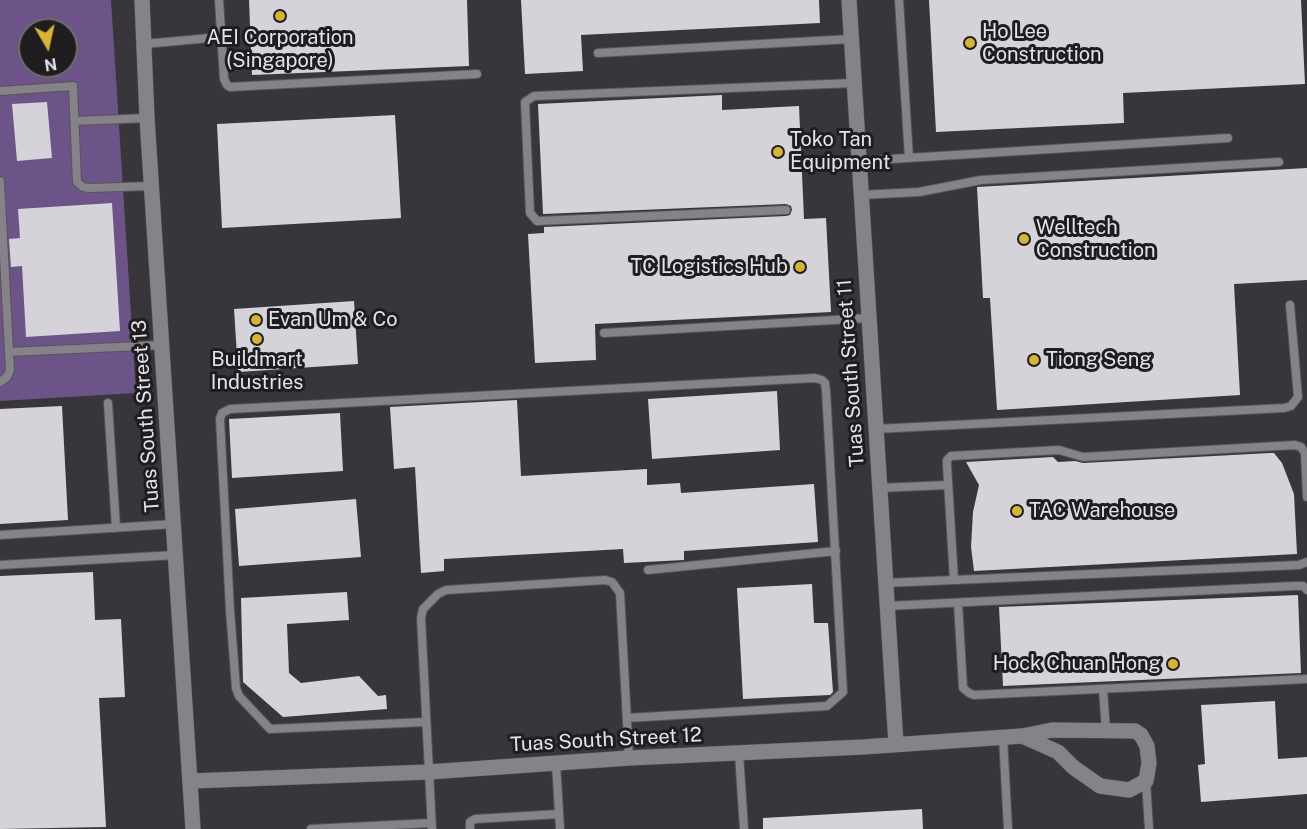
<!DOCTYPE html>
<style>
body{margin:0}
#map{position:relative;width:1307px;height:829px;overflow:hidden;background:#38353b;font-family:"Public Sans",sans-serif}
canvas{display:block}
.north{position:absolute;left:18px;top:18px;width:60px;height:60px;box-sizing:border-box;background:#1f1d20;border:2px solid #6e6c70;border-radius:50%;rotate:171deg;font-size:16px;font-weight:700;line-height:24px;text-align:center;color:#e4e3e7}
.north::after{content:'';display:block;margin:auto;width:21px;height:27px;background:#d4b535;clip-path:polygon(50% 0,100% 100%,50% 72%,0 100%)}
</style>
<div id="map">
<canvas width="1307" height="829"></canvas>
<div class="north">N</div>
</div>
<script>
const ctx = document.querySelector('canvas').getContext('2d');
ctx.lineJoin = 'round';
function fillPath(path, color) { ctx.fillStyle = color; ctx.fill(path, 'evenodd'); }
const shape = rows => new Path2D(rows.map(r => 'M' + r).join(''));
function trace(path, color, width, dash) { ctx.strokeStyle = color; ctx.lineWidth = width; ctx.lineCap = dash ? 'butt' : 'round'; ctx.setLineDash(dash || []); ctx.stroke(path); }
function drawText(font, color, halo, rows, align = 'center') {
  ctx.font = font + ' "Public Sans",sans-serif'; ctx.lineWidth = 6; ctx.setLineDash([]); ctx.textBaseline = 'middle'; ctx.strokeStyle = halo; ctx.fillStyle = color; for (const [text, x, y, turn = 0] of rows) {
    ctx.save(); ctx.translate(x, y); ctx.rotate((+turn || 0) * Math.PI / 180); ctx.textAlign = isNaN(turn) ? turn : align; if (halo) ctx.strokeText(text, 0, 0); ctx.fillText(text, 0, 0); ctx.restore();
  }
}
const green = shape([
 [0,0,111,0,136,393,0,401],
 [30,30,66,30,66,66,30,66]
]);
const building = shape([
 [249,0,467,0,469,66,252,75],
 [521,0,819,0,820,23,581,35,583,71,525,74],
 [929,0,1301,0,1305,84,1123,93,1124,123,936,132],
 [722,95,722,110,799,106,804,219,826,218,831,312,595,324,596,360,535,363,528,234,544,233,544,227,786,216,790,215,792,210,791,206,786,204,543,214,538,104],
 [47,102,52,158,17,161,12,104],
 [395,115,401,218,222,228,217,124],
 [1307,168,1307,280,1234,284,1240,395,997,410,990,298,983,298,977,187],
 [112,203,120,331,26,337,22,266,11,267,9,239,20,238,18,209],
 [354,301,358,364,238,372,234,309],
 [777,391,780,450,652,459,648,399],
 [517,400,521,476,647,469,647,485,680,483,681,493,814,484,818,542,684,551,684,560,624,563,623,549,444,559,444,571,421,573,415,467,394,469,390,407],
 [62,406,68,520,0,524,0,409],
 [340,413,343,471,232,478,229,419],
 [1270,453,1274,453,1282,463,1294,494,1297,554,974,571,971,547,973,512,979,485,966,462,1053,457,1058,462,1075,461,1083,463],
 [356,499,361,557,239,566,235,509],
 [93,572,95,620,121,619,125,697,99,698,106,827,0,829,0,576],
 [812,584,814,623,828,623,833,692,830,695,743,699,737,588],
 [347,592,349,620,287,624,289,673,301,683,359,676,378,696,386,695,387,709,283,717,243,682,241,598],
 [1298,595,1301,673,1003,686,999,607],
 [1275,701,1278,759,1307,757,1307,794,1201,802,1198,765,1205,764,1201,705],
 [922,809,923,829,763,829,763,818]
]);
const lane = shape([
 [219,0,224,79,227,85,230,87,477,74],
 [899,0,909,158],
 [144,44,221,37],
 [598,53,851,39],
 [0,91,73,86,77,182,83,187,89,188,151,186],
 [75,121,147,118],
 [859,161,1228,138],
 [0,181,10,370,7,377,0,382],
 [861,195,919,192,981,180,1279,162],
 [786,210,537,221,530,213,525,102,534,96,854,83],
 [604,333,869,318],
 [9,352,162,345],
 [108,403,116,528],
 [876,429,1284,408,1291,406,1298,397,1290,305],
 [879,488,948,485],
 [0,535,174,524],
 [0,565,176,555],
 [648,570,836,551],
 [954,580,947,465,947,460,951,456,1059,450,1083,457,1295,445,1301,447,1305,453,1307,497],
 [885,583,1299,565,1307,562],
 [958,603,963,688,969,693,974,695,1307,679],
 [887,606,1294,586,1303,586,1307,590],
 [1103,689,1106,731],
 [425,722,270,729,239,696,236,688,230,610,220,419,222,413,230,409,815,378,822,380,825,383,826,391,843,692,827,706,627,718],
 [1003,737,1008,829],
 [739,753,744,829],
 [556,763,560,829],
 [1146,781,1149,829],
 [311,829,431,823],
 [432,829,421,618,423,609,438,594,446,590,605,580,612,582,620,593,629,758],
 [470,829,470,822,475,819,559,814]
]);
const street = shape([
 [142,0,147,118,193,829],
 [849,0,896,744],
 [191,781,428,772,629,758,863,747,1022,736,1052,730,1135,731,1141,735,1147,746,1149,763,1146,781,1129,790,1100,786,1073,767,1058,752,1022,736]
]);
const markers = [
 [280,16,6,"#d4b535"],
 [970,43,6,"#d4b535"],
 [778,152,6,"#d4b535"],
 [1024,239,6,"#d4b535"],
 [800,267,6,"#d4b535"],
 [256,320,6,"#d4b535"],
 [257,339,6,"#d4b535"],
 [1034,360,6,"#d4b535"],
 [1017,511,6,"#d4b535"],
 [1173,664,6,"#d4b535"]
];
const poiNames = [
 ["Ho Lee",982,32],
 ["Construction",982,55],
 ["AEI Corporation",280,38,"center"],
 ["(Singapore)",280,61,"center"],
 ["Toko Tan",790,140],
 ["Equipment",790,163],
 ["Welltech",1036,228],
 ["Construction",1036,251],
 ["TC Logistics Hub",788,267,"right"],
 ["Evan Um & Co",268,320],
 ["Buildmart",257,360,"center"],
 ["Industries",257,383,"center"],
 ["Tiong Seng",1046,360],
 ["TAC Warehouse",1029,511],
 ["Hock Chuan Hong",1161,664,"right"]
];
const streetNames = [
 ["Tuas South Street 11",851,373,-94],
 ["Tuas South Street 13",146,416,-94],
 ["Tuas South Street 12",606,740,-3]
];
fillPath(green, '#6c5488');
fillPath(building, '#d5d2d9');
trace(lane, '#565459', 10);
trace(street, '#565459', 16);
trace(lane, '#858289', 8);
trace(street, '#858289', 15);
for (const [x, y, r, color] of markers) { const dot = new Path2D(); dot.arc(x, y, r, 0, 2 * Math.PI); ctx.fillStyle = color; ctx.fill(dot); trace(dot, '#1f1d20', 2); }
drawText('20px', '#e4e3e7', '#1f1d20', poiNames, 'left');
drawText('20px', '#e4e3e7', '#1f1d20', streetNames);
</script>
